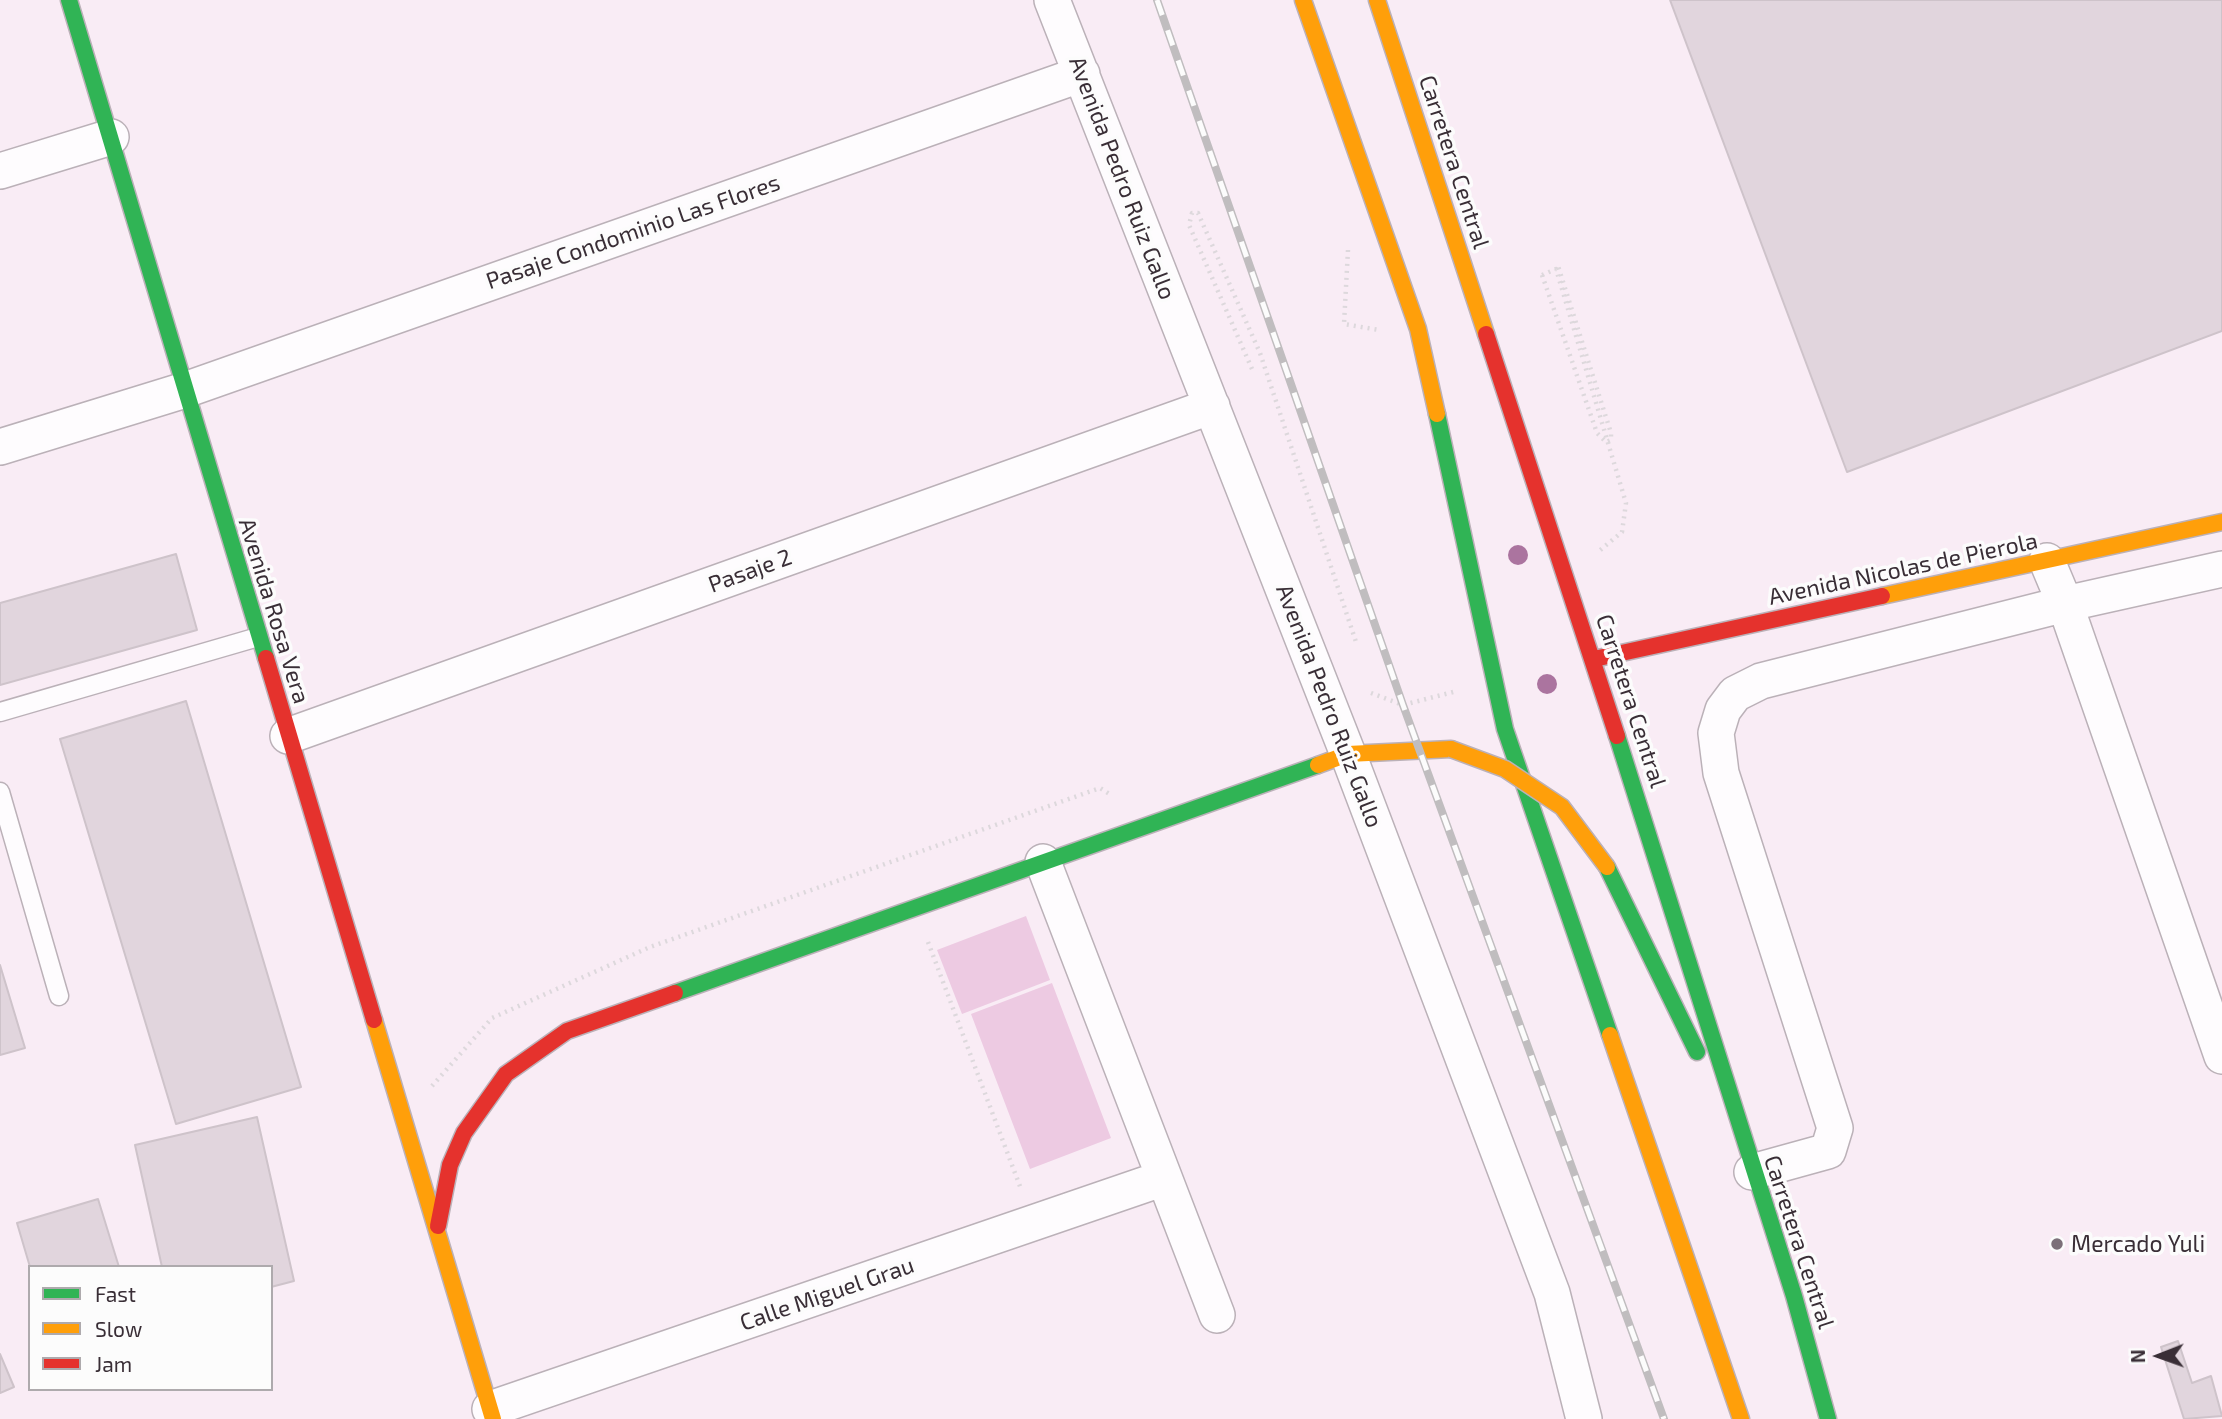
<!DOCTYPE html>
<style>
body{margin:0}
#map{position:relative;width:2222px;height:1419px;overflow:hidden;background:#f9ecf5;font-family:"Exo 2",sans-serif}
canvas{display:block}
.legend{position:absolute;left:28px;top:1265px;width:245px;height:126px;box-sizing:border-box;background:#fcfcfc;border:2px solid #aeaaad;margin:0;padding:9px 12px;list-style:none;font-size:21px;color:#392e36}
.legend li{display:flex;align-items:center;gap:14px;height:35px}
.legend b{width:35px;border:2px solid #aeaaad}
.north{position:absolute;left:2124px;top:1321px;width:70px;height:70px;-webkit-text-stroke:5px #fcfcfc;paint-order:stroke;rotate:269deg;font-size:19px;font-weight:700;line-height:28px;text-align:center;color:#392e36}
.north::after{content:'';display:block;margin:auto;width:24px;height:32px;background:#392e36;clip-path:polygon(50% 0,100% 100%,50% 72%,0 100%)}
</style>
<div id="map">
<canvas width="2222" height="1419"></canvas>
<ul class="legend">
<li><b style="height:9px;background:#30b455"></b>Fast</li>
<li><b style="height:9px;background:#ff9f0a"></b>Slow</li>
<li><b style="height:9px;background:#e5322d"></b>Jam</li>
</ul>
<div class="north">N</div>
</div>
<script>
const ctx = document.querySelector('canvas').getContext('2d');
ctx.lineJoin = 'round';
function fillPath(path, color) { ctx.fillStyle = color; ctx.fill(path, 'evenodd'); }
const shape = rows => new Path2D(rows.map(r => 'M' + r).join(''));
function trace(path, color, width, dash) { ctx.strokeStyle = color; ctx.lineWidth = width; ctx.lineCap = dash ? 'butt' : 'round'; ctx.setLineDash(dash || []); ctx.stroke(path); }
function drawText(font, color, halo, rows, align = 'center') {
  ctx.font = font + ' "Exo 2",sans-serif'; ctx.lineWidth = 7; ctx.setLineDash([]); ctx.textBaseline = 'middle'; ctx.strokeStyle = halo; ctx.fillStyle = color; for (const [text, x, y, turn = 0] of rows) {
    ctx.save(); ctx.translate(x, y); ctx.rotate((+turn || 0) * Math.PI / 180); ctx.textAlign = isNaN(turn) ? turn : align; if (halo) ctx.strokeText(text, 0, 0); ctx.fillText(text, 0, 0); ctx.restore();
  }
}
const green = shape([
 [1026,916,1050,980,962,1014,937,950],
 [1052,983,1111,1138,1030,1169,971,1014]
]);
const building = shape([
 [1670,0,2222,0,2222,331,1847,472,1670,0],
 [176,554,197,630,0,685,0,603,176,554],
 [186,701,301,1087,176,1124,60,739,186,701],
 [0,965,25,1048,0,1055,0,965],
 [257,1117,294,1281,271,1287,271,1267,162,1267,135,1145,257,1117],
 [98,1199,119,1267,30,1267,17,1223,98,1199],
 [2178,1341,2192,1383,2211,1376,2222,1416,2184,1419,2161,1347,2178,1341],
 [0,1354,14,1387,0,1393,0,1354]
]);
const path = shape([
 [1348,250,1344,324,1379,330],
 [1542,275,1556,269,1626,503,1622,532,1598,552],
 [1252,369,1189,225,1192,213,1198,213,1260,353,1356,642],
 [1371,693,1403,705,1457,691],
 [928,942,1021,1189],
 [432,1086,492,1018,650,947,1100,788,1111,795]
]);
const lane = shape([
 [0,712,258,637],
 [0,792,59,996]
]);
const street = shape([
 [1052,0,1348,754,1552,1293,1584,1419],
 [0,171,111,137],
 [0,447,185,390,1082,74],
 [2047,561,2065,604,2222,1056],
 [288,736,1212,406],
 [1043,862,1217,1315],
 [1752,1172,1828,1151,1835,1128,1721,773,1716,733,1723,710,1735,694,1761,681,2065,604,2222,569],
 [490,1409,1164,1178]
]);
const fast = shape([
 [69,0,266,658],
 [1437,414,1505,729,1610,1035],
 [1617,736,1794,1296,1828,1419],
 [1607,867,1697,1052],
 [675,993,1318,765]
]);
const slow = shape([
 [1303,0,1418,329,1437,414],
 [1377,0,1486,334],
 [1882,596,2222,522],
 [1318,765,1348,754,1451,749],
 [374,1020,493,1419],
 [1610,1035,1741,1419]
]);
const jam = shape([
 [1486,334,1617,736],
 [266,658,374,1020],
 [1594,659,1882,596],
 [438,1226,450,1165,464,1133,506,1074,567,1031,675,993]
]);
const rail = shape([
 [1157,0,1403,705,1664,1419]
]);
const pathBridge = shape([
 [1542,275,1597,433,1606,442,1611,440,1611,433,1558,266]
]);
const slowBridge = shape([
 [1451,749,1505,769,1562,807,1607,867]
]);
const trees = [
 [1518,555],
 [1547,684]
];
const markers = [
 [2057,1244,7,"#7c7079"]
];
const streetNames = [
 ["Carretera Central",1454,162,72],
 ["Avenida Pedro Ruiz Gallo",1122,178,69],
 ["Pasaje Condominio Las Flores",633,232,-19],
 ["Avenida Nicolas de Pierola",1903,569,-12],
 ["Pasaje 2",750,571,-20],
 ["Avenida Rosa Vera",274,611,73],
 ["Carretera Central",1631,701,72],
 ["Avenida Pedro Ruiz Gallo",1329,706,69],
 ["Carretera Central",1799,1242,72],
 ["Calle Miguel Grau",827,1294,-19]
];
const poiNames = [
 ["Mercado Yuli",2071,1244]
];
fillPath(green, '#edcae2');
fillPath(building, '#e1d5dd');
trace(building, '#cec3ca', 2);
trace(lane, '#bbb1b8', 21);
trace(street, '#bbb1b8', 38);
trace(fast, '#bbb1b8', 19);
trace(slow, '#bbb1b8', 19);
trace(jam, '#bbb1b8', 19);
trace(path, '#ddd8dc', 4.5, [2, 5]);
trace(lane, '#fefcfe', 18);
trace(street, '#fefcfe', 35);
trace(fast, '#30b455', 16);
trace(slow, '#ff9f0a', 16);
trace(jam, '#e5322d', 16);
trace(rail, '#c0bdbf', 8);
trace(rail, '#fcfcfc', 5, [16]);
trace(slowBridge, '#bbb1b8', 19, []);
trace(pathBridge, '#ddd8dc', 4.5, [2, 5]);
trace(slowBridge, '#ff9f0a', 16);
ctx.fillStyle = '#ab749f';
for (const [x, y] of trees) { ctx.beginPath(); ctx.arc(x, y, 10, 0, 2 * Math.PI); ctx.fill(); }
for (const [x, y, r, color] of markers) { const dot = new Path2D(); dot.arc(x, y, r, 0, 2 * Math.PI); ctx.fillStyle = color; ctx.fill(dot); trace(dot, '#fcfcfc', 2.5); }
drawText('23px', '#392e36', '#fcfcfc', streetNames);
drawText('23px', '#392e36', '#fcfcfc', poiNames, 'left');
</script>
